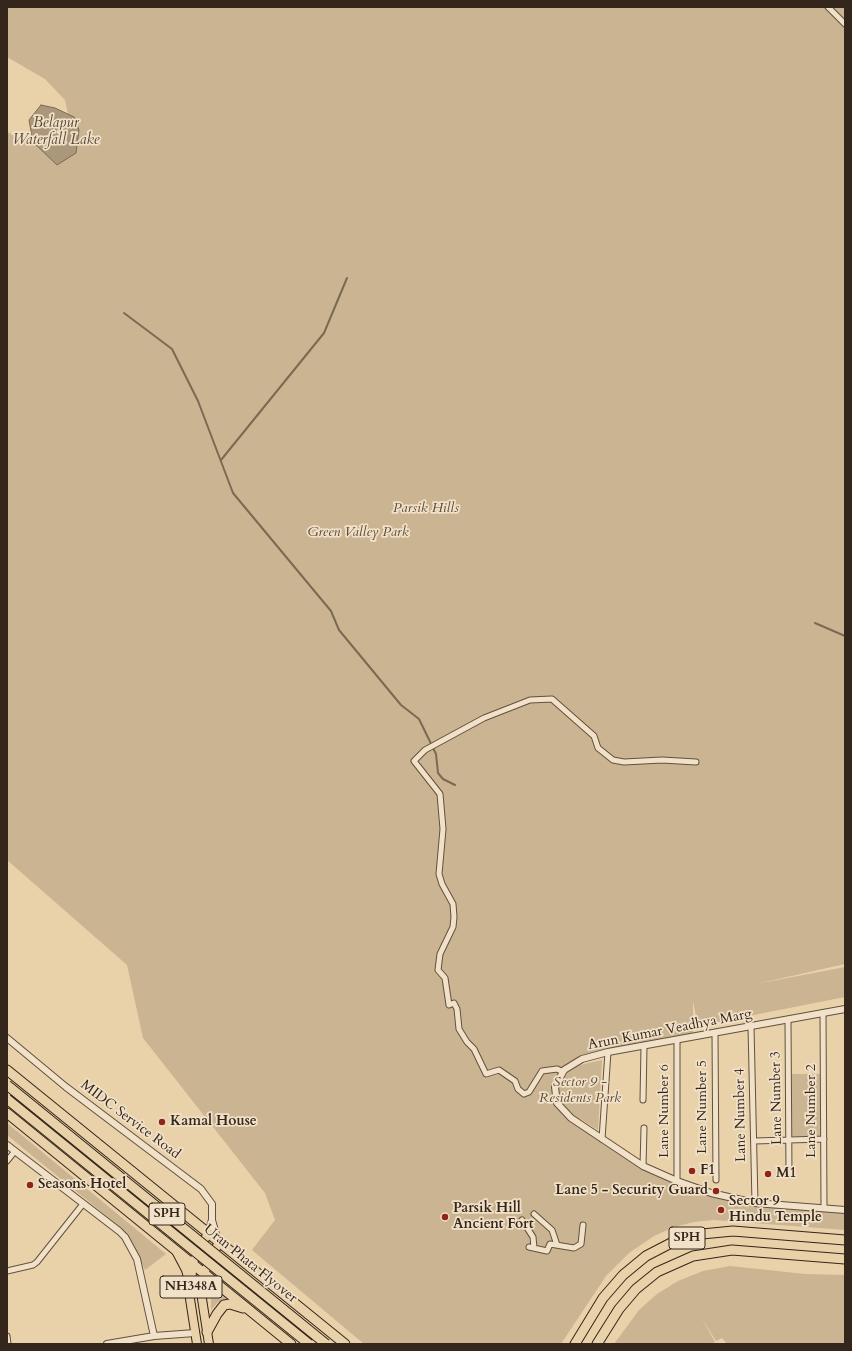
<!DOCTYPE html>
<style>
body{margin:0}
#map{position:relative;width:852px;height:1351px;overflow:hidden;background:#e9d1aa;font-family:Cardo,serif}
canvas{display:block}
.frame{position:absolute;inset:0;border:8px solid #34261a;pointer-events:none}
</style>
<div id="map">
<canvas width="852" height="1351"></canvas>
<div class="frame"></div>
</div>
<script>
const ctx = document.querySelector('canvas').getContext('2d');
ctx.lineJoin = 'round';
function fillPath(path, color) { ctx.fillStyle = color; ctx.fill(path, 'evenodd'); }
const shape = rows => new Path2D(rows.map(r => 'M' + r).join(''));
function trace(path, color, width, dash) { ctx.strokeStyle = color; ctx.lineWidth = width; ctx.lineCap = dash ? 'butt' : 'round'; ctx.setLineDash(dash || []); ctx.stroke(path); }
function drawText(font, color, halo, rows, align = 'center') {
  ctx.font = font + ' Cardo,serif'; ctx.lineWidth = 3.5; ctx.setLineDash([]); ctx.textBaseline = 'middle'; ctx.strokeStyle = halo; ctx.fillStyle = color; for (const [text, x, y, turn = 0] of rows) {
    ctx.save(); ctx.translate(x, y); ctx.rotate((+turn || 0) * Math.PI / 180); ctx.textAlign = isNaN(turn) ? turn : align; if (halo) ctx.strokeText(text, 0, 0); ctx.fillText(text, 0, 0); ctx.restore();
  }
}
const green = shape([
 [7,7,845,7,845,964,756,984,845,967,845,997,698,1026,693,1001,693,1034,607,1049,580,1056,561,1068,552,1084,559,1094,559,1086,566,1074,580,1065,602,1060,598,1130,579,1118,603,1144,641,1169,676,1185,714,1198,845,1208,845,1230,714,1220,694,1222,674,1227,654,1236,629,1253,606,1276,561,1344,364,1344,252,1250,275,1220,265,1193,143,1038,127,965,7,860,7,132,22,140,70,124,65,100,45,79,7,57],
 [792,1074,820,1074,820,1136,792,1136],
 [7,1123,166,1254,145,1270,132,1242,120,1227,7,1135],
 [730,1266,805,1274,845,1275,845,1344,727,1344,722,1338,716,1341,701,1317,715,1342,711,1344,614,1344,639,1310,657,1294,678,1281,703,1271],
 [211,1285,227,1298,218,1302,211,1310]
]);
const water = shape([
 [41,105,55,108,74,117,79,130,76,153,57,165,33,142,29,120,41,105]
]);
const stream = shape([
 [124,313,172,349,198,401,233,493,331,611,339,630,401,705,419,719,436,754,438,773,443,779,455,785],
 [221,460,324,333,347,278],
 [815,623,845,636]
]);
const minor = shape([
 [828,7,845,24],
 [823,1013,824,1208],
 [788,1020,789,1175],
 [751,1027,755,1203],
 [715,1034,716,1180],
 [563,1072,557,1069,542,1071,529,1092,524,1094,518,1089,515,1081,499,1070,486,1074,474,1049,467,1042,459,1029,457,1009,454,1003,449,1005,445,978,438,970,440,954,453,927,454,917,453,904,442,884,439,874,443,829,440,794,414,761,425,750,484,718,530,700,552,699,594,736,598,748,613,760,624,762,662,760,696,762],
 [643,1100,644,1046],
 [602,1139,608,1052],
 [754,1141,824,1139],
 [7,1161,15,1151],
 [643,1166,644,1128],
 [677,1181,677,1041],
 [534,1214,552,1230,557,1245],
 [522,1220,533,1237,534,1248],
 [529,1247,547,1251,550,1244,574,1248,581,1244,583,1225],
 [7,1271,33,1265,37,1262,83,1204],
 [7,1336,8,1344]
]);
const tertiary = shape([
 [845,1009,608,1052,582,1059,564,1070,555,1087,557,1103,571,1118,643,1166,677,1181,711,1193,755,1203,845,1210],
 [7,1038,66,1087,201,1189,212,1204,212,1220,208,1233],
 [7,1145,119,1231,125,1237,137,1259,154,1336],
 [212,1220,218,1241],
 [107,1344,154,1336,195,1333]
]);
const trunk = shape([
 [177,1253,186,1270,189,1281],
 [197,1344,190,1299,192,1271,192,1264,208,1233],
 [209,1344,202,1299,204,1273,219,1242]
]);
const motorway = shape([
 [7,1070,345,1344],
 [7,1113,291,1344],
 [207,1332,217,1314,224,1305,230,1304,243,1308],
 [575,1344,603,1298,623,1275,646,1256,673,1242,702,1234,733,1231,845,1240],
 [597,1344,619,1309,636,1289,657,1272,693,1256,732,1250,845,1259]
]);
const motorwayBridge = shape([
 [7,1085,326,1344],
 [7,1099,309,1344]
]);
const markers = [
 [162,1122,4,"#8f2418"],
 [692,1171,4,"#8f2418"],
 [768,1174,4,"#8f2418"],
 [30,1185,4,"#8f2418"],
 [716,1191,4,"#8f2418"],
 [721,1210,4,"#8f2418"],
 [445,1217,4,"#8f2418"]
];
const shields = [
 [167,1214,36],
 [687,1238,36],
 [191,1287,62]
];
const shieldNames = [
 ["SPH",167,1214],
 ["SPH",687,1238],
 ["NH348A",191,1287]
];
const parkNames = [
 ["Parsik Hills",426,509],
 ["Green Valley Park",358,533],
 ["Sector 9 -",580,1083],
 ["Residents Park",580,1099]
];
const streetNames = [
 ["Arun Kumar Veadhya Marg",670,1030,-11],
 ["Lane Number 3",777,1098,-91],
 ["Lane Number 5",703,1107,-90],
 ["Lane Number 6",665,1111,-90],
 ["Lane Number 2",812,1111,-90],
 ["Lane Number 4",741,1115,-91],
 ["MIDC Service Road",130,1120,37],
 ["Uran Phata Flyover",250,1264,39]
];
const poiNames = [
 ["Kamal House",170,1122],
 ["F1",700,1171],
 ["M1",776,1174],
 ["Seasons Hotel",38,1185],
 ["Lane 5 - Security Guard",708,1191,"right"],
 ["Sector 9",729,1202],
 ["Hindu Temple",729,1218],
 ["Parsik Hill",453,1209],
 ["Ancient Fort",453,1225]
];
const waterNames = [
 ["Belapur",56,124],
 ["Waterfall Lake",56,141]
];
fillPath(green, '#cab492');
fillPath(water, '#ab9779');
trace(water, '#7b6a53', 1);
trace(stream, '#7b6a53', 2);
trace(minor, '#61513e', 7);
trace(tertiary, '#61513e', 8);
trace(trunk, '#34261a', 10);
trace(motorway, '#34261a', 11);
trace(minor, '#f1e1c8', 5);
trace(tertiary, '#f1e1c8', 6);
trace(trunk, '#e9d1aa', 8);
trace(motorway, '#e9d1aa', 9);
trace(motorwayBridge, '#34261a', 11, []);
trace(motorwayBridge, '#e9d1aa', 9);
for (const [x, y, r, color] of markers) { const dot = new Path2D(); dot.arc(x, y, r, 0, 2 * Math.PI); ctx.fillStyle = color; ctx.fill(dot); trace(dot, '#f1e1c8', 1.5); }
for (const [x, y, w] of shields) { const box = new Path2D(); box.roundRect(x - w / 2, y - 11, w, 22, 3); ctx.fillStyle = '#f1e1c8'; ctx.fill(box); trace(box, '#34261a', 1); }
drawText('bold 13px', '#34261a', null, shieldNames);
drawText('italic 14px', '#5a4a38', '#f1e1c8', parkNames);
drawText('14px', '#34261a', '#f1e1c8', streetNames);
drawText('bold 14px', '#34261a', '#f1e1c8', poiNames, 'left');
drawText('italic 15px', '#584836', '#f1e1c8', waterNames);
</script>
